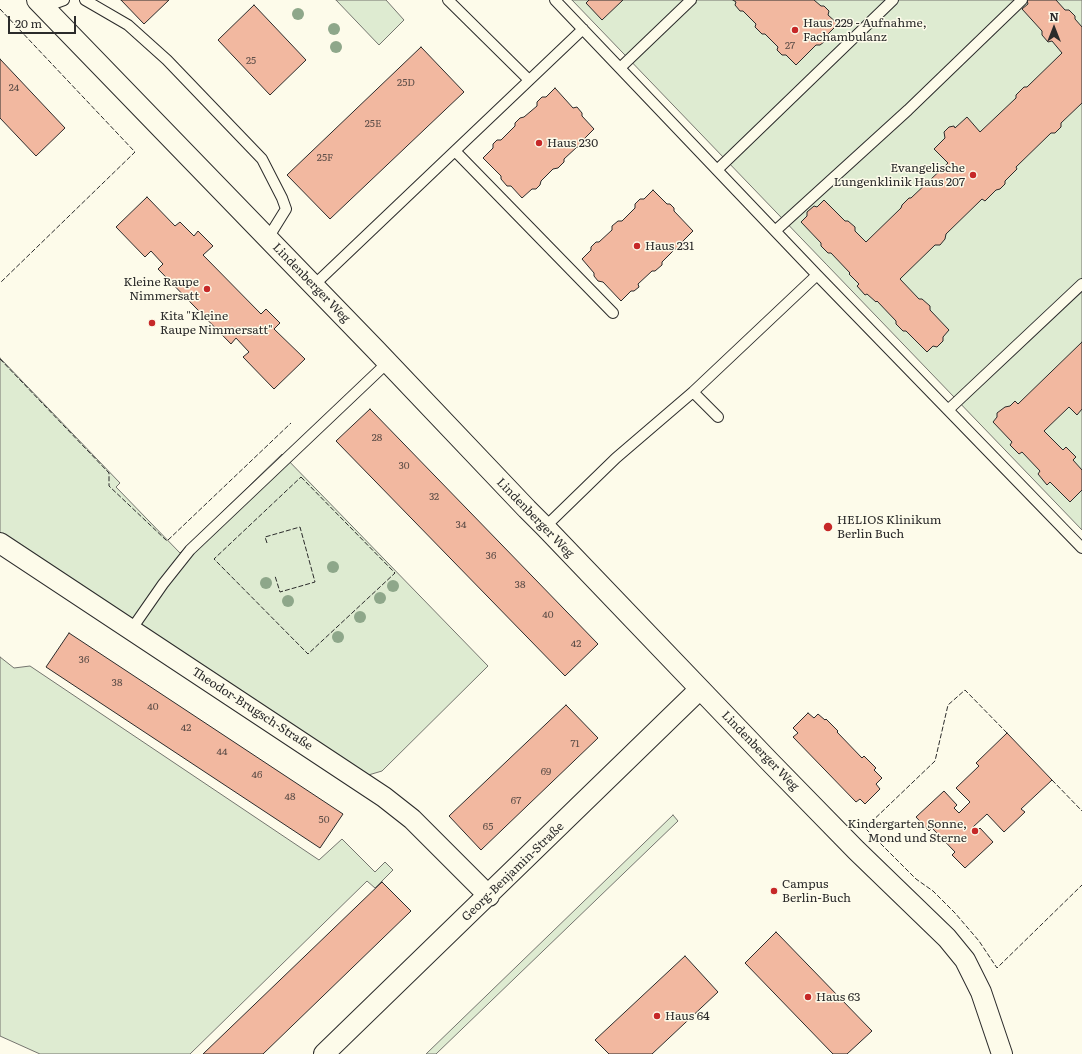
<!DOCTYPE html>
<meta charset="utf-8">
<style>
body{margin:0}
#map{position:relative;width:1082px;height:1054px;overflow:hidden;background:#fdfbea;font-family:Literata,serif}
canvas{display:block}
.north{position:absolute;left:1034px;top:8px;width:40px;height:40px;-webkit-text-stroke:3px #fdfbea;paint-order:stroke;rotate:0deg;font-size:11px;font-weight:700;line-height:16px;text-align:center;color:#2b2b2b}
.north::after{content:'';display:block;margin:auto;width:14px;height:18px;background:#2b2b2b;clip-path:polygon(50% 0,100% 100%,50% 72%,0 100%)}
.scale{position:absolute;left:8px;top:16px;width:68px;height:18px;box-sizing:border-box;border:2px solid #2b2b2b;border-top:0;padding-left:5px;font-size:12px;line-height:14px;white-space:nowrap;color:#2b2b2b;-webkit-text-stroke:3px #fdfbea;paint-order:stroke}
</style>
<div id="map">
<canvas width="1082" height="1054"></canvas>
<div class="north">N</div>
<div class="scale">20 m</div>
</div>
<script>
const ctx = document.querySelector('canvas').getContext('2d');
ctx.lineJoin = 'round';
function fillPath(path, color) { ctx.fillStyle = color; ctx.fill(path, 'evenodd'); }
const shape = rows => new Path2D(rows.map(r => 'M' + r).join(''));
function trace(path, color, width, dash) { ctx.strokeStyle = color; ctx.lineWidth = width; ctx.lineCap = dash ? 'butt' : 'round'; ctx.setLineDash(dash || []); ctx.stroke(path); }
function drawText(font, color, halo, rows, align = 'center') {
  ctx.font = font + ' Literata,serif'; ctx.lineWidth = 3; ctx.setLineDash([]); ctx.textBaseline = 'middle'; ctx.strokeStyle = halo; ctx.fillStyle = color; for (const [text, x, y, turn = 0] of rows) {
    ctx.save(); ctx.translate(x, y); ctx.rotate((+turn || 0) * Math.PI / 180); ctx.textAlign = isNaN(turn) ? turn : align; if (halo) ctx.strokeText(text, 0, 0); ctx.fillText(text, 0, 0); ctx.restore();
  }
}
const green = shape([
 [336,0,386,0,404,20,379,45,336,0],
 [572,0,1082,0,1082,530,572,0],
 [0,358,120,483,116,487,180,553,282,454,488,666,382,771,365,776,0,535,0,358],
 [0,657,14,668,30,666,319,860,342,839,375,872,385,862,393,870,375,888,367,881,190,1054,40,1054,0,1036,0,657],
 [673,815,678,821,436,1054,426,1054,673,815]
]);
const building = shape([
 [121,0,169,0,144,24,121,0],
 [589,0,623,0,602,20,586,3,589,0],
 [733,0,814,0,821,6,824,6,829,11,828,15,838,24,824,38,824,42,820,45,816,45,796,65,786,55,782,55,777,50,778,47,765,34,762,34,755,27,756,24,743,11,740,11,735,5,736,2,733,0],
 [1027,0,1056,0,1065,10,1069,10,1075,16,1075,19,1082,27,1082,103,1061,123,1061,127,1055,133,1051,133,1016,167,1017,169,1005,181,1005,184,1000,189,996,190,985,201,982,199,946,234,945,239,940,245,935,245,900,279,919,299,922,299,930,306,930,310,949,330,943,337,943,341,937,347,933,346,927,352,906,331,903,331,896,324,896,321,877,301,876,302,867,294,865,295,857,286,859,284,849,274,850,273,831,253,828,253,821,246,821,243,801,222,807,216,807,212,814,206,817,207,824,200,845,221,848,221,855,227,855,231,866,242,901,208,902,205,909,198,911,198,948,163,934,149,945,138,944,132,949,127,954,126,955,128,967,117,980,132,1016,98,1016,95,1024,87,1027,87,1062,53,1052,41,1048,42,1042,35,1042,31,1022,9,1028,4,1027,0],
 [254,5,306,60,270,95,218,40,254,5],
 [421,47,464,92,330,219,287,175,421,47],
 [0,59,65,128,36,156,0,118,0,59],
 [555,88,573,108,577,107,582,113,582,116,594,129,585,138,585,142,580,147,577,147,564,159,564,162,558,168,553,169,541,181,540,185,536,189,532,189,522,198,511,186,507,186,501,179,501,176,483,158,493,148,493,144,497,140,501,140,515,126,515,123,520,118,524,117,537,106,537,102,542,97,546,97,555,88],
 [653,190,667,204,670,204,674,208,674,211,693,231,683,241,683,244,678,249,675,249,662,262,662,265,655,271,652,271,638,284,639,287,634,291,631,291,621,301,603,282,598,281,594,276,594,273,582,259,591,250,591,247,596,242,599,242,612,230,612,226,618,221,622,221,635,208,635,204,640,199,644,199,653,190],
 [147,197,175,226,180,222,194,236,198,231,213,246,203,255,261,314,266,309,280,323,274,329,305,359,274,389,243,357,249,352,236,338,231,344,158,269,163,264,151,251,145,257,116,227,147,197],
 [1082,342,1082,409,1077,415,1069,407,1044,431,1063,450,1066,447,1076,457,1073,460,1082,470,1082,490,1070,502,1050,482,1047,485,1038,474,1040,471,1022,452,1019,454,1010,445,1012,442,993,422,997,417,997,413,1005,407,1010,406,1015,401,1018,404,1082,342],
 [370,409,598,644,565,676,336,441,370,409],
 [69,633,343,814,320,848,46,667,69,633],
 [566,705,598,738,481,850,449,816,566,705],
 [808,713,814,718,818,714,825,720,826,719,838,731,837,732,862,758,864,756,876,768,874,770,882,778,876,784,880,789,865,804,860,799,856,802,793,737,798,733,793,728,808,713],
 [1007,733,1052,780,1021,809,1025,812,1004,832,987,814,973,827,977,831,980,828,993,842,965,868,952,855,955,852,932,828,929,831,916,817,944,791,957,805,954,808,959,813,970,802,956,788,979,766,976,763,1007,733],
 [382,882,411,911,263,1054,203,1054,382,882],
 [776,932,872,1031,847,1054,833,1054,745,963,776,932],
 [685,956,718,992,652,1054,609,1054,595,1040,685,956]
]);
const service = shape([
 [85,0,128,25,167,60,262,159,282,198,286,209,268,238],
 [448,0,529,80],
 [555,0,817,275,1082,548],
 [45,7,64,0],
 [620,68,691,0],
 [455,151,613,313],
 [717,170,893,0],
 [775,231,908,110,1022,0],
 [313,286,583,29],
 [693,392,718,417],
 [948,410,1082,284],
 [545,527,616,458,693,392,817,275],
 [131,630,163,584,190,550,387,363]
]);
const minor = shape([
 [37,0,375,349,527,509,545,527,770,762,856,850,947,938,965,960,981,992,1002,1054],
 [0,543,384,797,412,819,489,896],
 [324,1054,700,689]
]);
const fence = shape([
 [0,9,135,152,0,283],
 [0,359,109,473,109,486,167,541,291,423],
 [301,477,395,573,308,654,214,559,301,477],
 [267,543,265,537,300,527,315,582,280,592,275,576],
 [1007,733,965,690,948,705,935,761,865,828,916,879,933,891,955,913,979,941,997,968,1082,885],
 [1052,780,1082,811]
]);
const trees = [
 [298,14],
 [334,29],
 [336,47],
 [333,567],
 [266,583],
 [393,586],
 [380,598],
 [288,601],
 [360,617],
 [338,637]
];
const markers = [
 [795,30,4,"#c62828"],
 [539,143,4,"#c62828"],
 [973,175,4,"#c62828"],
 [637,246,4,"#c62828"],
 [207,289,4,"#c62828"],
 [152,323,4,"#c62828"],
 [828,527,5,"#c62828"],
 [975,831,4,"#c62828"],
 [774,891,4,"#c62828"],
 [808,997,4,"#c62828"],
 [657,1016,4,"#c62828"]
];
const numberNames = [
 ["27",790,46],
 ["25",251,61],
 ["25D",406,83],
 ["24",14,88],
 ["25E",373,124],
 ["25F",325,158],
 ["28",377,438],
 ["30",404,466],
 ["32",434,497],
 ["34",461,525],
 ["36",491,556],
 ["38",520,585],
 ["40",548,615],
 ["42",576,644],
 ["36",84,660],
 ["38",117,683],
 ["40",153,707],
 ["42",186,728],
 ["71",575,744],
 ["44",222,752],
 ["69",546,772],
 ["46",257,775],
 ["48",290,797],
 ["67",516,801],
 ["50",324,820],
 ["65",488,827]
];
const poiNames = [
 ["Haus 229 - Aufnahme,",803,23],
 ["Fachambulanz",803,37],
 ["Haus 230",547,143],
 ["Evangelische",965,168,"right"],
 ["Lungenklinik Haus 207",965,182,"right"],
 ["Haus 231",645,246],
 ["Kleine Raupe",199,282,"right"],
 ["Nimmersatt",199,296,"right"],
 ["Kita \"Kleine",160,316],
 ["Raupe Nimmersatt\"",160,330],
 ["HELIOS Klinikum",837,520],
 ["Berlin Buch",837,534],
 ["Kindergarten Sonne,",967,824,"right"],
 ["Mond und Sterne",967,838,"right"],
 ["Campus",782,884],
 ["Berlin-Buch",782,898],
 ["Haus 63",816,997],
 ["Haus 64",665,1016]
];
const streetNames = [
 ["Lindenberger Weg",311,283,46],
 ["Lindenberger Weg",535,518,46],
 ["Theodor-Brugsch-Straße",252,709,33],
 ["Lindenberger Weg",760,751,46],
 ["Georg-Benjamin-Straße",513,872,-44]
];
fillPath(green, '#deebd1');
trace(green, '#74746e', 1);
fillPath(building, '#f2b8a0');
trace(building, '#2b2b2b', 1);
trace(service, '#2b2b2b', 12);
trace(minor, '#2b2b2b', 22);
trace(service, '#fdfbea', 10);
trace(minor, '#fdfbea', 20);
trace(fence, '#2b2b2b', 1, [5, 2]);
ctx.fillStyle = '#8ea78a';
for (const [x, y] of trees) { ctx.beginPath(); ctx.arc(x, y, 6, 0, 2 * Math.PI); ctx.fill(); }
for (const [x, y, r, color] of markers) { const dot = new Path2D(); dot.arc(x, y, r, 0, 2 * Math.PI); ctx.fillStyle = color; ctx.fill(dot); trace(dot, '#fdfbea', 1.5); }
drawText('10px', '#5d4e48', null, numberNames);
drawText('12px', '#2b2b2b', '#fdfbea', poiNames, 'left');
drawText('12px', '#2b2b2b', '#fdfbea', streetNames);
</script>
